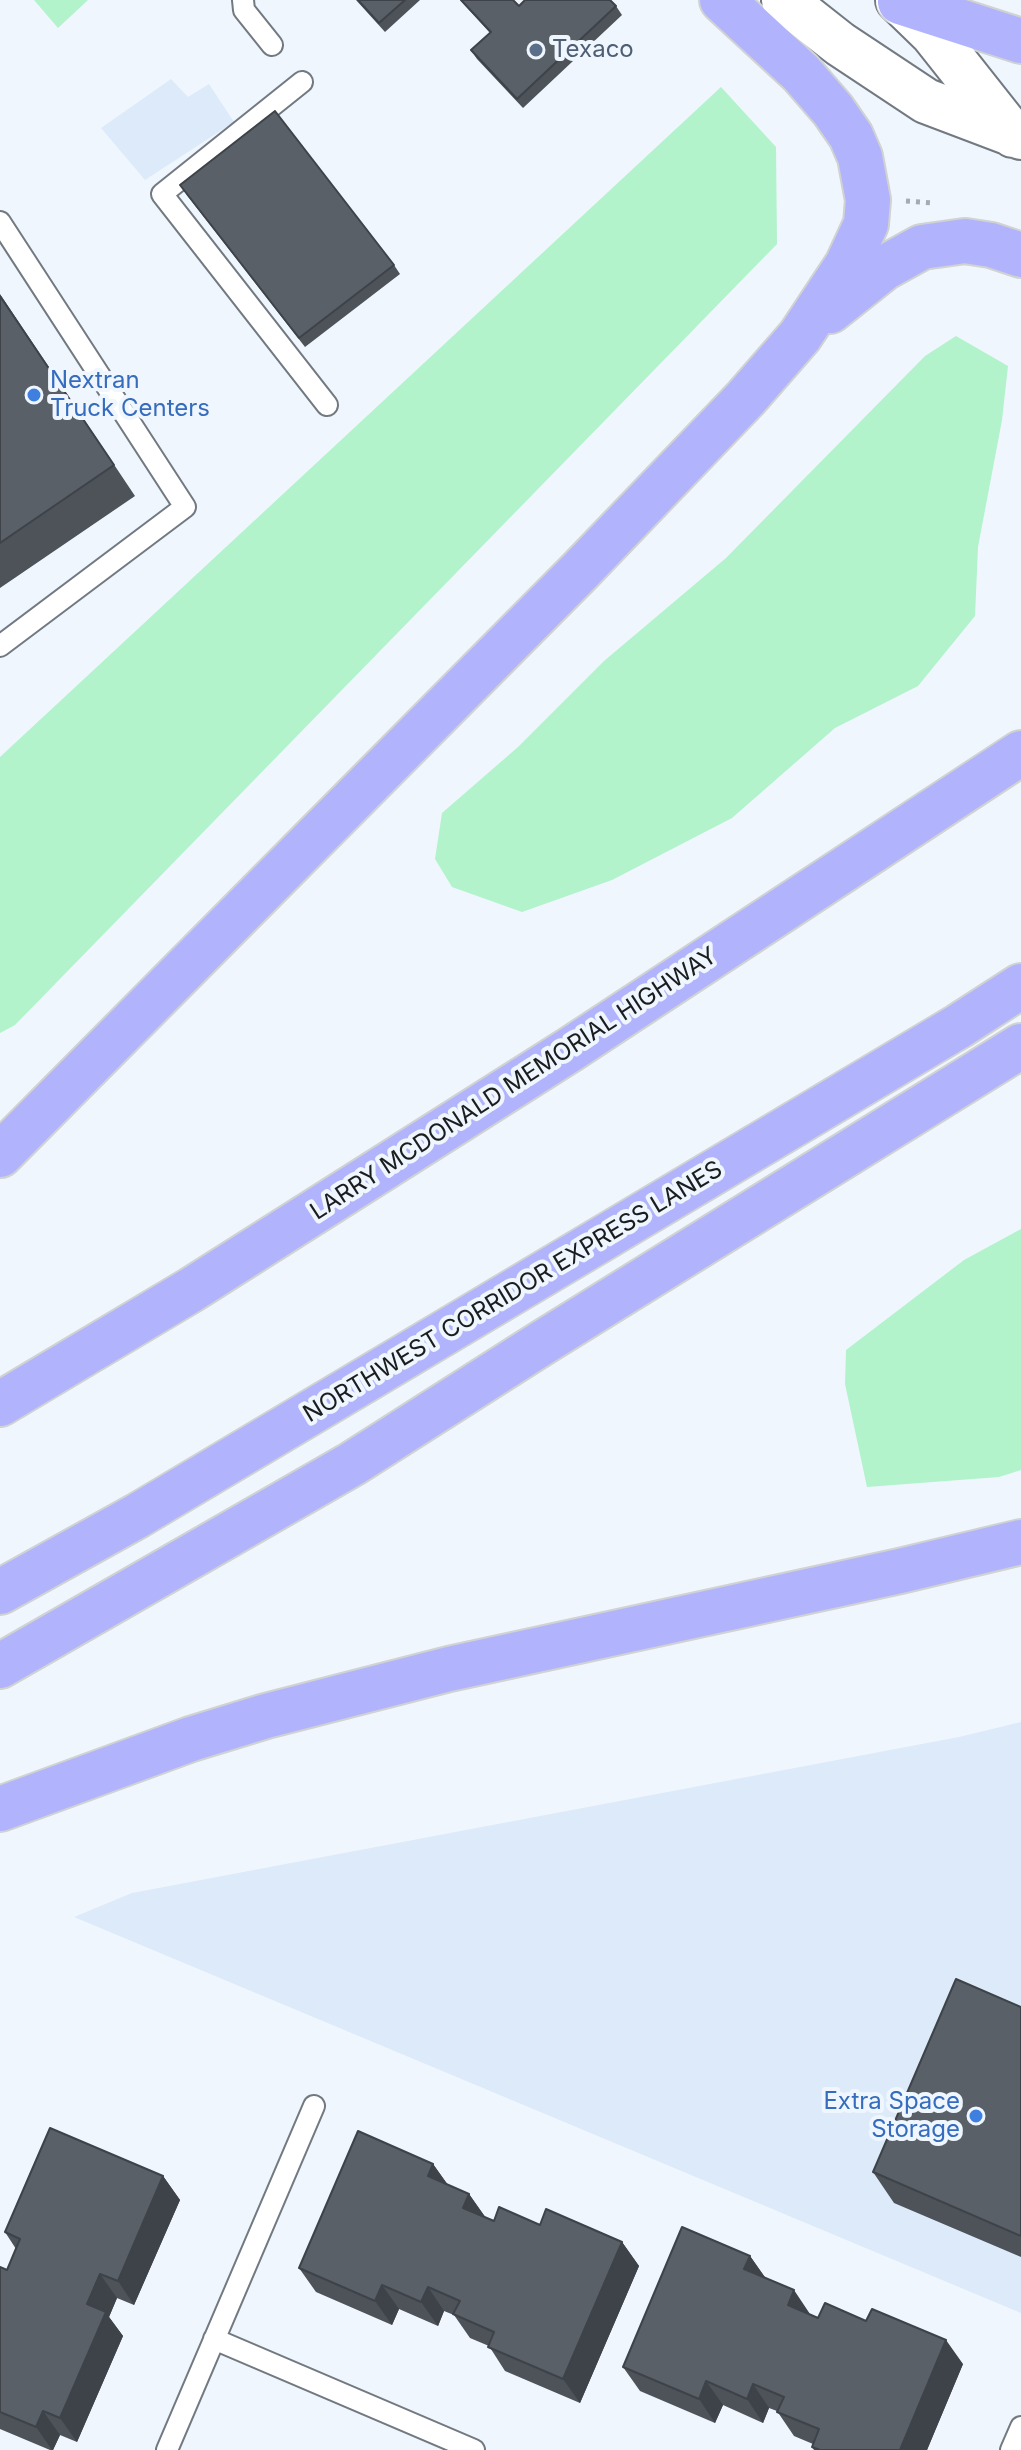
<!DOCTYPE html>
<style>
body{margin:0}
canvas{display:block;background:#eff6fd}
</style>
<canvas width="1021" height="2450"></canvas>
<script>
const ctx = document.querySelector('canvas').getContext('2d');
ctx.lineJoin = 'round';
function fillPath(path, color) { ctx.fillStyle = color; ctx.fill(path, 'evenodd'); }
const shape = rows => new Path2D(rows.map(r => 'M' + r).join(''));
function trace(path, color, width, dash) { ctx.strokeStyle = color; ctx.lineWidth = width; ctx.lineCap = dash ? 'butt' : 'round'; ctx.setLineDash(dash || []); ctx.stroke(path); }
function drawText(font, color, halo, rows, align = 'center') {
  ctx.font = font + ' Inter,sans-serif'; ctx.lineWidth = 8; ctx.setLineDash([]); ctx.textBaseline = 'middle'; ctx.strokeStyle = halo; ctx.fillStyle = color; for (const [text, x, y, turn = 0] of rows) {
    ctx.save(); ctx.translate(x, y); ctx.rotate((+turn || 0) * Math.PI / 180); ctx.textAlign = isNaN(turn) ? turn : align; if (halo) ctx.strokeText(text, 0, 0); ctx.fillText(text, 0, 0); ctx.restore();
  }
}
const built = shape([
 [171,79,188,97,209,84,234,122,145,180,101,128],
 [1021,1722,1021,2313,74,1917,132,1893,959,1737]
]);
const green = shape([
 [34,0,88,0,58,28],
 [721,87,776,147,777,244,15,1025,0,1033,0,757],
 [956,336,1008,366,1002,420,978,547,975,616,918,686,835,728,732,818,612,880,522,912,452,887,435,859,442,813,518,747,604,661,726,558,925,356],
 [1021,1229,1021,1470,999,1477,867,1487,845,1384,846,1350,964,1260]
]);
const path = shape([
 [906,201,932,203]
]);
const service = shape([
 [243,0,244,10,272,45],
 [302,82,162,194,327,405],
 [0,222,185,507,0,646],
 [214,2339,474,2450],
 [167,2450,314,2106],
 [1011,2450,1021,2427]
]);
const secondary = shape([
 [784,0,840,44,926,101,1021,137],
 [898,0,933,34,1013,135]
]);
const motorway = shape([
 [900,2,1021,41],
 [830,311,884,268,922,247,965,241,991,245,1021,255],
 [0,1155,581,570,746,398,800,336,847,265,866,224,868,200,860,157,851,136,833,110,801,73,722,0],
 [0,1404,191,1290,571,1049,1021,753],
 [0,1592,137,1516,959,1026,1021,986],
 [0,1666,352,1464,542,1343,1021,1046],
 [0,1809,191,1739,266,1716,449,1669,900,1571,1021,1542]
]);
const wall = shape([
 [356,0,420,0,385,32],
 [460,0,513,0,519,6,616,6,622,15,523,108,477,59,471,50,490,33],
 [186,194,394,265,400,274,305,347],
 [0,294,135,496,0,588],
 [1021,2007,1021,2257,894,2203,873,2172],
 [433,2164,448,2185,469,2194,485,2217,494,2221,540,2225,622,2242,639,2266,580,2403,505,2371,489,2346,470,2338,454,2315,444,2311,438,2326,399,2309,392,2325,316,2292,299,2268],
 [163,2176,180,2200,134,2305,117,2298,109,2317,123,2336,77,2442,60,2435,53,2450,50,2450,0,2429,0,2267,7,2270,16,2249,5,2232],
 [750,2256,766,2279,810,2315,963,2364,927,2450,814,2450,812,2447,813,2444,794,2436,777,2411,769,2408,763,2423,723,2405,715,2423,640,2391,623,2367]
]);
const shadedWall = shape([
 [433,2164,450,2188,428,2176],
 [163,2176,180,2200,134,2305,118,2281],
 [469,2194,486,2218,463,2208],
 [622,2242,639,2266,580,2403,563,2379],
 [750,2256,767,2280,744,2269],
 [100,2274,117,2298,109,2317,123,2336,77,2442,60,2418,87,2304],
 [382,2285,399,2309,392,2325,375,2301],
 [428,2287,444,2311,438,2326,421,2302],
 [794,2290,810,2314,788,2305],
 [946,2340,963,2364,927,2450,900,2450],
 [706,2381,723,2405,715,2423,699,2399],
 [753,2384,769,2408,763,2423,747,2399],
 [43,2411,60,2435,53,2450,52,2450,36,2427]
]);
const building = shape([
 [358,0,405,0,379,23,358,0],
 [461,0,513,0,519,6,525,0,610,0,616,6,517,99,471,50,491,32,461,0],
 [275,111,394,265,299,338,180,185,275,111],
 [0,296,114,465,0,543,0,296],
 [956,1979,1021,2007,1021,2236,873,2172,956,1979],
 [50,2128,163,2176,118,2281,100,2274,87,2304,106,2312,60,2418,43,2411,36,2427,0,2412,0,2267,7,2270,20,2239,5,2232,50,2128],
 [358,2131,433,2164,428,2176,469,2194,463,2208,494,2221,499,2207,540,2225,546,2209,622,2242,563,2379,488,2347,494,2332,453,2314,460,2301,428,2287,421,2302,382,2285,375,2301,299,2268,358,2131],
 [682,2227,750,2256,744,2269,794,2290,788,2305,818,2318,825,2303,866,2321,872,2309,946,2340,900,2450,820,2450,812,2447,819,2429,777,2412,784,2397,753,2384,747,2399,706,2381,699,2399,623,2367,682,2227]
]);
const markers = [
 [536,50,8,"#5c6f8a"],
 [34,395,8,"#3f7fe0"],
 [976,2116,8,"#3f7fe0"]
];
const serviceNames = [
 ["Texaco",552,50]
];
const shopNames = [
 ["Nextran",50,381],
 ["Truck Centers",50,409],
 ["Extra Space",960,2102,"right"],
 ["Storage",960,2130,"right"]
];
const streetNames = [
 ["LARRY MCDONALD MEMORIAL HIGHWAY",514,1084,-33],
 ["NORTHWEST CORRIDOR EXPRESS LANES",513,1292,-31]
];
fillPath(built, '#ddeafa');
fillPath(green, '#b2f3cb');
trace(service, '#727981', 24);
trace(secondary, '#727981', 48);
trace(motorway, '#d1d2d2', 48);
trace(path, '#a5abb0', 5, [4, 6]);
trace(service, '#fff', 20);
trace(secondary, '#fff', 44);
trace(motorway, '#b1b4fc', 44);
fillPath(wall, '#4d5359');
fillPath(shadedWall, '#3e4349');
fillPath(building, '#596068');
trace(building, '#3e4349', 2);
for (const [x, y, r, color] of markers) { const dot = new Path2D(); dot.arc(x, y, r, 0, 2 * Math.PI); ctx.fillStyle = color; ctx.fill(dot); trace(dot, '#eff6fd', 3); }
drawText('24px', '#4e5e75', '#eff6fd', serviceNames, 'left');
drawText('24px', '#366cbe', '#eff6fd', shopNames, 'left');
drawText('24px', '#1a1d20', '#eff6fd', streetNames);
</script>
